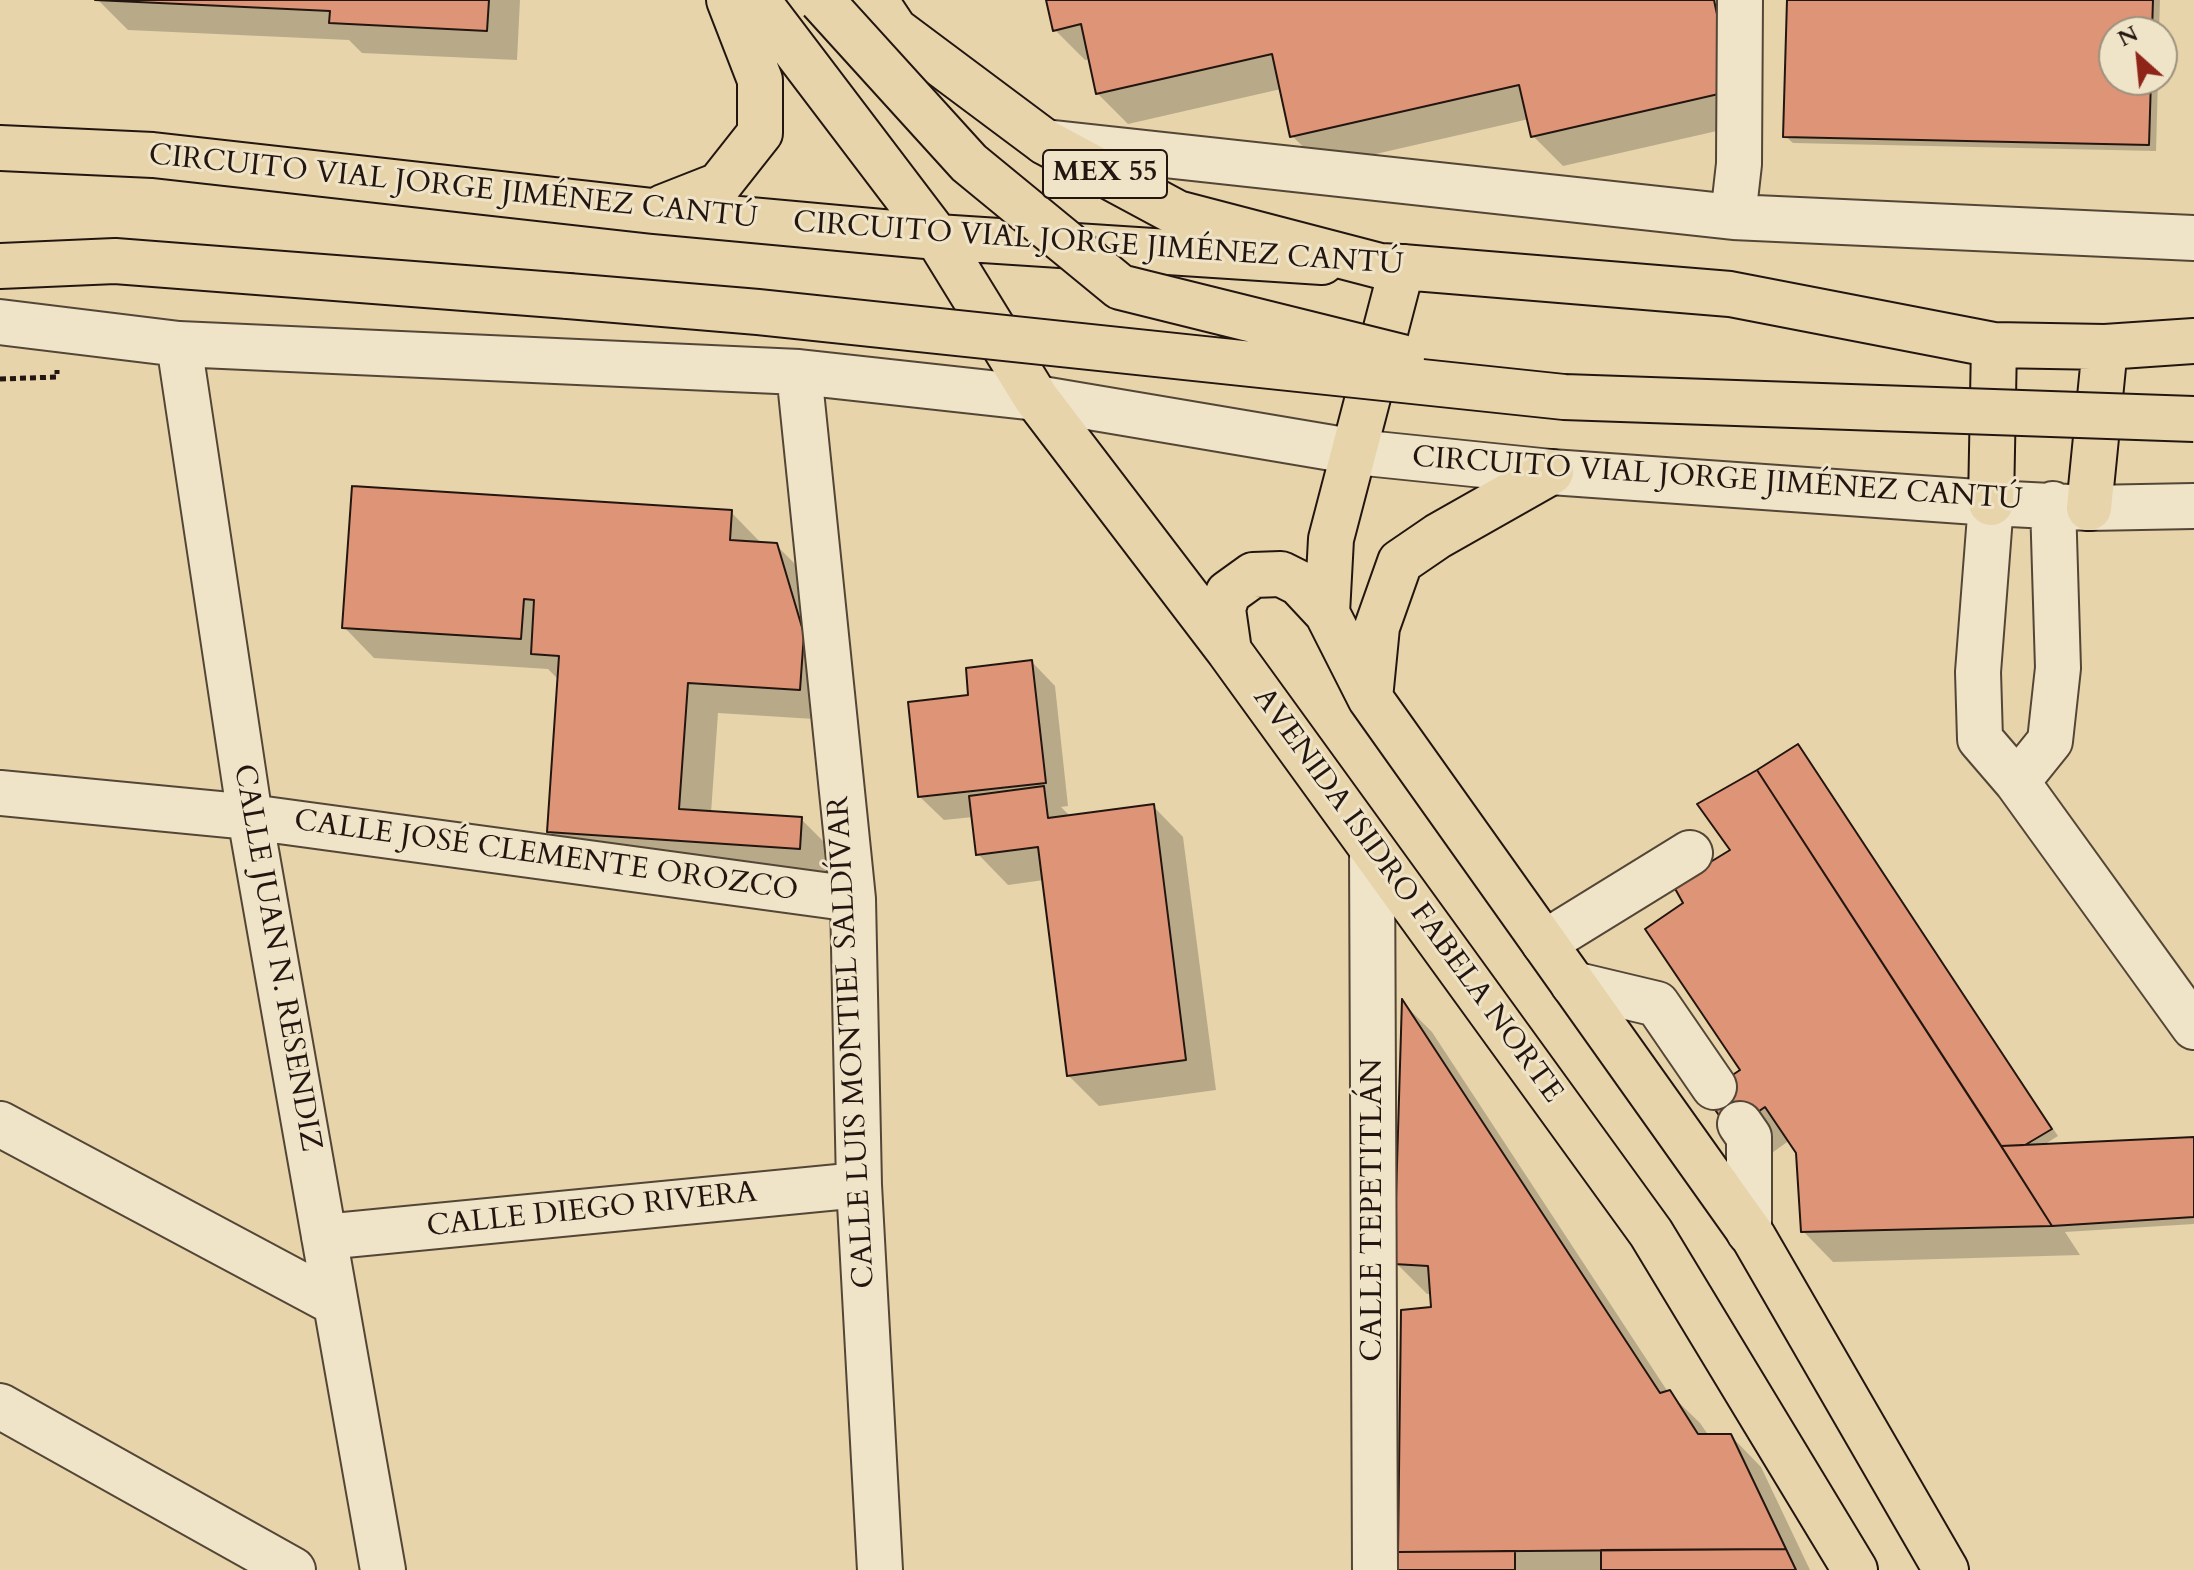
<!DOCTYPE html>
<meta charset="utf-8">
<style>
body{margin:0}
#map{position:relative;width:2194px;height:1570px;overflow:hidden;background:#e7d4ab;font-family:Cardo,serif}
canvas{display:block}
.north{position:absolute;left:2098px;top:16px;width:80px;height:80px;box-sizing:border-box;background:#efe3c8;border:2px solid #9d917e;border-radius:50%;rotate:333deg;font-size:22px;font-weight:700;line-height:32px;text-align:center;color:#231610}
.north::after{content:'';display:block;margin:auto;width:28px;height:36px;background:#8f2418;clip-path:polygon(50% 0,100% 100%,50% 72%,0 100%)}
</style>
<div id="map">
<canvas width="2194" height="1570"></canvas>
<div class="north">N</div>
</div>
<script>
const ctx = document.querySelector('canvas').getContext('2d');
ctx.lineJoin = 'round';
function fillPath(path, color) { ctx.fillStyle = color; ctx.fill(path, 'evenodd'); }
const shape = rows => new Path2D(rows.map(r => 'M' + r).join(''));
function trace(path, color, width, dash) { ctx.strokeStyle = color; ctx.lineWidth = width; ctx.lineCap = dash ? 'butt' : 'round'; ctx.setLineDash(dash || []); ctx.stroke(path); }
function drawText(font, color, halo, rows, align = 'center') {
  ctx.font = font + ' Cardo,serif'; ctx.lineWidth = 6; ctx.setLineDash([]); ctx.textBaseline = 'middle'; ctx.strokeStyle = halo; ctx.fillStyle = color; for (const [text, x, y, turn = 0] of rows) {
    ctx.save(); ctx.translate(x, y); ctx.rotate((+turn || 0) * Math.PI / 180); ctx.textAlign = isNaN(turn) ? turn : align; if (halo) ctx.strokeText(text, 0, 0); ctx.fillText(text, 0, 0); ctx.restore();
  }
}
const shadow = shape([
 [98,0,520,0,517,60,362,53,349,40,128,30],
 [1048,0,1736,0,1752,123,1563,166,1533,136,1529,119,1323,166,1292,136,1281,89,1128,124,1098,94,1090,59,1085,60,1055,30],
 [1789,0,2160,0,2159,32,2114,32,2114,80,2158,80,2156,151,1793,143,1785,136],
 [731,512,761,543,776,545,807,576,830,720,718,713,711,813,801,819,832,850,830,878,579,862,549,831,559,680,548,669,374,658,344,627],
 [1032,662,1055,686,1068,806,1061,807,1071,817,1153,806,1183,837,1216,1090,1099,1106,1069,1076,1044,880,1008,885,978,854,973,817,944,820,920,797,971,697],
 [1798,746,2058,1136,2042,1146,2194,1139,2194,1224,2065,1232,2080,1255,1833,1262,1803,1231,1798,1153,1790,1140,1762,1160,1742,1070,1686,904,1733,851],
 [1404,1004,1432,1032,1668,1392,1700,1423,1709,1436,1731,1436,1761,1467,1810,1570,1400,1570,1433,1308,1432,1294,1427,1294,1396,1263]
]);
const building = shape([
 [95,0,489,0,487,31,329,23,330,11,95,0],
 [1046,0,1714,0,1722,38,1723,93,1531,137,1519,85,1290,137,1272,54,1096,94,1081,24,1053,31,1046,0],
 [1787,0,2153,0,2152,32,2114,32,2114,80,2151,80,2149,145,1783,137,1787,0],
 [352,486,732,510,730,540,777,543,804,634,800,690,688,683,679,809,802,817,800,849,547,832,559,656,531,654,534,600,524,599,521,639,342,628,352,486],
 [1032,660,1046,783,918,797,908,702,968,695,966,668,1032,660],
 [1798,744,2052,1129,2025,1145,2001,1146,1757,770,1798,744],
 [1757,770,1993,1133,2052,1226,1801,1232,1796,1153,1765,1107,1730,1131,1704,1094,1740,1070,1645,929,1683,903,1673,885,1730,850,1697,804,1757,770],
 [1044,786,1048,818,1154,804,1186,1060,1067,1076,1038,847,976,855,969,796,1044,786],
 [1402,999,1660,1393,1670,1390,1698,1434,1731,1434,1786,1549,1398,1552,1401,1310,1431,1307,1428,1266,1394,1264,1402,999],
 [2194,1137,2194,1217,2052,1226,2001,1146,2194,1137],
 [1786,1549,1796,1570,1601,1570,1601,1550,1786,1549],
 [1515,1551,1515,1570,1397,1570,1398,1552,1515,1551]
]);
const path = shape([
 [0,379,57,377,57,370]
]);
const minor = shape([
 [1045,142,1733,217,2194,238],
 [1733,217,1739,164,1740,0],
 [0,322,179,344,799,372,1036,398,1356,452,1551,472,1991,503,2089,508,2194,506],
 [179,344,250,817,383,1570],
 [799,372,853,899,859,1185,880,1570],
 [1991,503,1978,672,1980,739,2017,782,2194,1027],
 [2017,782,2050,741,2058,668,2053,504],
 [0,793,250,817,853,899],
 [1372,849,1375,1570],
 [1544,943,1690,853],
 [1573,984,1657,1004,1714,1087],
 [0,1124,335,1303],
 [1740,1124,1749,1137,1749,1232],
 [324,1237,859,1185],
 [0,1406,293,1570]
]);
const major = shape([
 [757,0,937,237,1036,398,1229,651,1651,1233,1855,1570],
 [0,148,153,155,653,211,937,237,1322,262],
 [663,207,719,185,760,133,760,80,729,0],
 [0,266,115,261,568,296],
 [1991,503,1994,345],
 [2089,508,2105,347],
 [1229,651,1223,609,1228,593,1253,575,1281,574,1299,583,1327,613],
 [1370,698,1377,627,1400,562,1438,536,1551,472],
 [1946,1570,1754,1238,1370,698,1327,613,1331,539,1402,267,1730,294,1994,345,2105,347,2194,341]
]);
const highway = shape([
 [875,0,895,30,1045,142,1177,213,1380,266,1402,267]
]);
const majorBridge = shape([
 [821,0,969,163,1120,287,1402,357],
 [568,296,758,312,1564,397,2194,419]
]);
const shields = [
 [1105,174,124]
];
const shieldNames = [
 ["MEX 55",1105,174]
];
const streetNames = [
 ["CIRCUITO VIAL JORGE JIMÉNEZ CANTÚ",453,188,6],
 ["CIRCUITO VIAL JORGE JIMÉNEZ CANTÚ",1098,245,4],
 ["CIRCUITO VIAL JORGE JIMÉNEZ CANTÚ",1717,480,4],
 ["CALLE JOSÉ CLEMENTE OROZCO",546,857,8],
 ["AVENIDA ISIDRO FABELA NORTE",1407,896,54],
 ["CALLE JUAN N. RESENDIZ",276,958,80],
 ["CALLE LUIS MONTIEL SALDÍVAR",853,1042,-93],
 ["CALLE TEPETITLÁN",1374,1210,-90],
 ["CALLE DIEGO RIVERA",592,1211,-6]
];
fillPath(shadow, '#0003');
fillPath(building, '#dd9477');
trace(building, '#231610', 2);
trace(minor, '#544637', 48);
trace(major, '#231610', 48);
trace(highway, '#231610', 48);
trace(path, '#231610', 5, [6, 4]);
trace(minor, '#efe3c8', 44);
trace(major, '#e7d4ab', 44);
trace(highway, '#e7d4ab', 44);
trace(majorBridge, '#231610', 48, []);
trace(majorBridge, '#e7d4ab', 44);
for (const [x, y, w] of shields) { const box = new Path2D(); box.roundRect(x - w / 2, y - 24, w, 48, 6); ctx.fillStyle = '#efe3c8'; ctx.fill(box); trace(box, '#231610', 2); }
drawText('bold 28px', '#231610', null, shieldNames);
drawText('30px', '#231610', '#efe3c8', streetNames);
</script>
